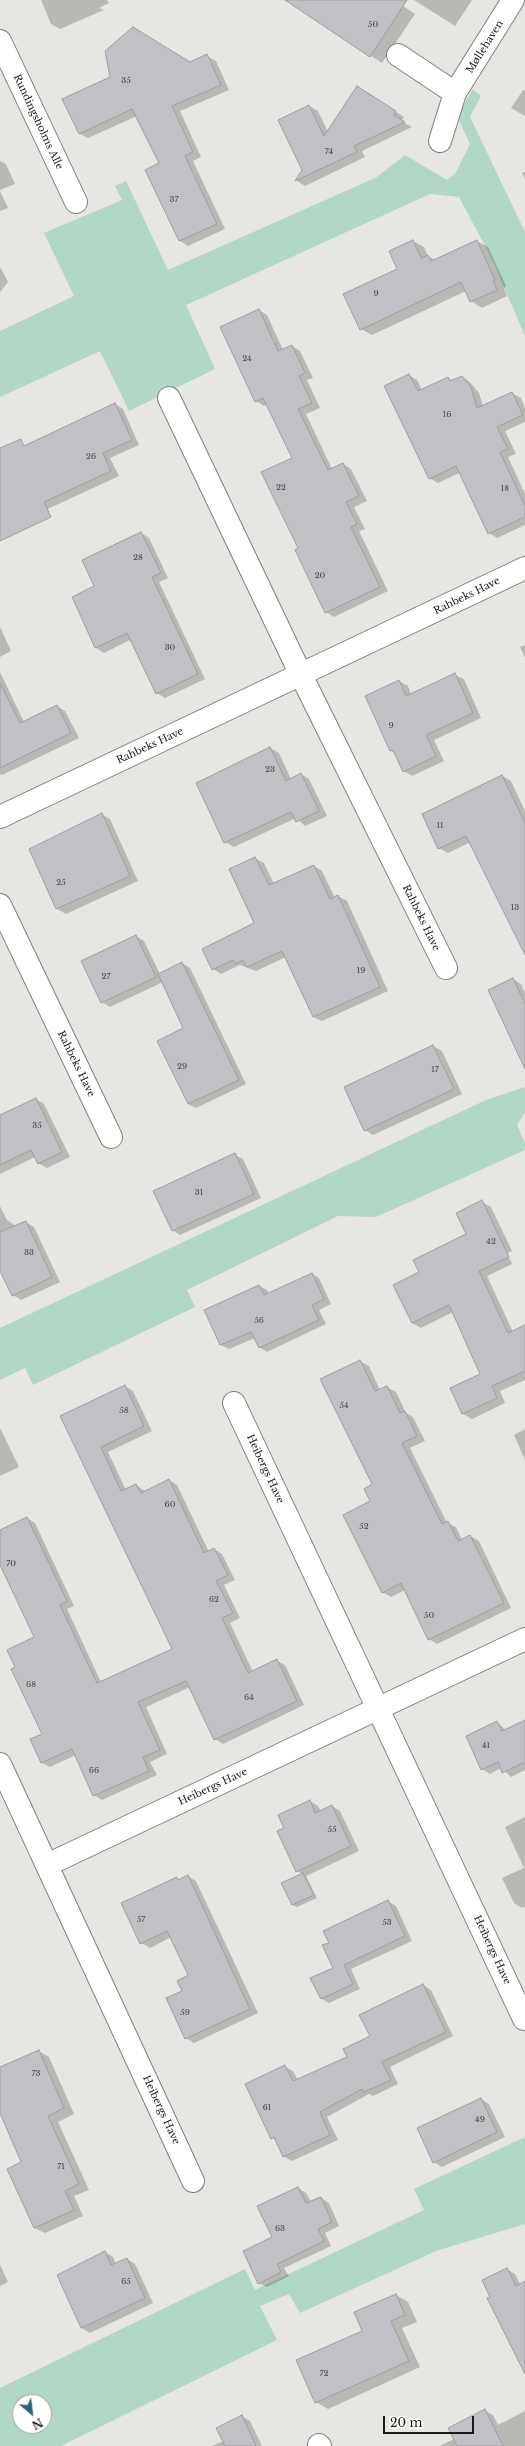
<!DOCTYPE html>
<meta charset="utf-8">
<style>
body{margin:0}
#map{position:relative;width:525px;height:2446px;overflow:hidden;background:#e8e6e0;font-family:"Libre Baskerville",serif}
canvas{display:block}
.north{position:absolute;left:12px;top:2394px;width:40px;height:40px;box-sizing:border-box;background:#fff;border:1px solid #a3a3a2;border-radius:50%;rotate:152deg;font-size:11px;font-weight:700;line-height:16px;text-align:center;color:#1a1917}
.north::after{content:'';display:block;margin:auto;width:14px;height:18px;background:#2d607d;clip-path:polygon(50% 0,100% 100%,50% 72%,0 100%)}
.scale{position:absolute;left:383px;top:2416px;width:91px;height:18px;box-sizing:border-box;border:2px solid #1a1917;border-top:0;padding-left:5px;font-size:12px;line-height:14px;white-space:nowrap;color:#1a1917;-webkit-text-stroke:3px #fff;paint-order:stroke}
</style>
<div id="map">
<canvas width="525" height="2446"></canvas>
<div class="north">N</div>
<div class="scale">20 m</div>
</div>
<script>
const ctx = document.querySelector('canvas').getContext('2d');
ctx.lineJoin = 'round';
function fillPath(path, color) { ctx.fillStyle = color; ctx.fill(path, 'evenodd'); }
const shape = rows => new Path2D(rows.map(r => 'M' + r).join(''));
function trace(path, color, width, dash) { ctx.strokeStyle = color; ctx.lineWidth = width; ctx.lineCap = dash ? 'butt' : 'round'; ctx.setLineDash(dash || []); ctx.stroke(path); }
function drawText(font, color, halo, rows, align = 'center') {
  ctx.font = font + ' "Libre Baskerville",serif'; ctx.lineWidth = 3; ctx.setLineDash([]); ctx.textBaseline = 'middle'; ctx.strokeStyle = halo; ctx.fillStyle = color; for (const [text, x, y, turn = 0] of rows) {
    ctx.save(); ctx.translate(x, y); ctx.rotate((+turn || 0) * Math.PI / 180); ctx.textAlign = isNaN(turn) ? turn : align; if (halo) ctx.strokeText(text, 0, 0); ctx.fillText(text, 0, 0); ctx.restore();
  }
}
const green = shape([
 [473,89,481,96,470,117,525,232,525,336,492,259,459,197,430,194,186,305,215,369,129,411,100,351,0,397,0,331,74,296,44,233,122,200,115,186,126,181,168,270,377,177,405,155,447,180,455,174,470,144,457,116],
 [525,1087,525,1112,517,1125,525,1143,525,1150,376,1217,338,1216,187,1290,195,1307,33,1385,25,1368,0,1380,0,1328,486,1100],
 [525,2137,525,2224,436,2251,300,2313,289,2294,260,2306,277,2340,61,2446,0,2446,0,2388,245,2269,255,2290,424,2210,414,2189],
 [20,2402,44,2402,44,2426,20,2426]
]);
const shadow = shape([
 [41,0,107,0,109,3,99,8,104,10,60,29,51,24],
 [287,0,394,0,415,14,382,63],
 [414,0,472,0,455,26],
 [207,56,216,61,229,90,180,111,201,157,193,161,225,229,188,246,180,241,146,171,160,164,137,116,88,138,80,134,190,63],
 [523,90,525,91,525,116,511,108],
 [365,92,404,117,401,121,412,127,362,151,365,157,305,186,297,181,304,170,309,106,318,111,328,132],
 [0,161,6,164,15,184,0,190],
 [525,172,525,179,522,173],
 [0,191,8,208,0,211],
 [413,241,424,247,428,256,435,260,477,241,488,247,506,286,504,288,507,296,482,308,471,301,466,291,372,335,361,329,398,269],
 [0,267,8,282,0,292],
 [259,310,267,315,283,350,292,346,300,351,313,378,307,380,320,408,306,414,332,469,343,464,351,469,367,501,354,507,365,529,359,531,388,591,334,617,326,612,300,549,293,458,268,404,264,406,256,401],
 [409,375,417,380,422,390,448,378,453,381,462,377,470,382,479,393,483,406,512,393,521,398,525,408,525,422,505,431,516,454,508,457,525,494,525,525,497,538,489,533,461,472,438,483,429,478],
 [115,404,123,409,139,445,110,458,119,476,39,513,31,508],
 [141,533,149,538,168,578,159,582,205,679,165,698,157,693,132,639,104,653,96,648,73,598,95,587],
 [0,627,11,651,0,657],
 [525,645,525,658,520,647],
 [0,672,24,722,57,706,65,711,79,738,2,775,0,774],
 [455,675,464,679,481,718,434,740,444,761,412,776,404,771,395,753,391,751,366,697,399,681,408,686,411,695],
 [270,748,279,753,291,779,301,774,309,779,327,816,305,826,296,818,234,847,225,842],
 [502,776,511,781,525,811,525,953,471,842,448,853,439,848],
 [101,814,110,819,138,881,66,914,57,909,30,850],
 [255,858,264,863,274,884,314,866,322,871,335,898,338,896,347,901,388,991,322,1021,313,1017,286,957,256,971,240,965,221,974,213,969,255,923],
 [136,936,144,941,160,974,182,963,190,968,246,1084,196,1108,188,1104,185,1028,163,982,110,1007,102,1002],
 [513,979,521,984,525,993,525,1048],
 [433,1046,442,1051,462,1094,373,1135,365,1130],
 [36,1099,44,1104,70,1157,47,1168,38,1163,35,1157,0,1174,0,1116],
 [235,1155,243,1159,261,1198,180,1235,172,1230],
 [482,1202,491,1207,512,1251,507,1253,512,1264,487,1276,513,1332,525,1327,525,1380,500,1391,505,1403,472,1419,463,1414,451,1388,482,1374,453,1312,421,1328,412,1323,420,1273,467,1234],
 [0,1206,7,1220,16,1226,26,1222,34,1227,60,1282,21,1300,13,1295,0,1268],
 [312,1274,319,1278,331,1304,319,1310,326,1324,267,1352,259,1347,255,1338,229,1349,221,1345,205,1310,259,1286,267,1290,269,1294],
 [360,1361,369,1366,380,1390,387,1387,396,1392,406,1413,413,1417,425,1441,410,1448,447,1523,456,1527,462,1540,470,1536,479,1541,511,1608,437,1644,429,1639,405,1590,391,1597,382,1592,371,1502,373,1485],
 [125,1386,133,1391,152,1431,108,1452,126,1490,136,1485,145,1491,169,1480,177,1485,209,1552,214,1549,222,1554,235,1580,224,1585,240,1618,230,1623,253,1672,277,1661,285,1665,304,1705,223,1744,215,1739,190,1687,146,1707,167,1754,150,1762,157,1775,102,1800,94,1795,76,1755,50,1767,42,1763,43,1735,16,1668,36,1638,0,1563,0,1531,27,1518,35,1523,74,1606,67,1609,101,1682,173,1650,61,1416],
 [0,1428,19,1467,0,1476],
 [525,1429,525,1460,514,1435],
 [497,1722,506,1730,525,1722,525,1770,511,1777,501,1768,490,1774,482,1769],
 [310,1801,318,1806,321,1811,332,1806,340,1811,359,1851,306,1876,317,1898,297,1907,293,1905,282,1883,302,1874,297,1871,285,1828],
 [525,1817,525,1907,522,1908,514,1903,502,1878,524,1868,505,1827],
 [188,1876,196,1881,258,2013,194,2043,186,2038,183,1992,190,1976,171,1937,150,1948,141,1943,177,1878,179,1880],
 [388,1901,396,1906,412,1941,351,1969,360,1989,329,2003,322,1999,312,1978,334,1968,330,1943],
 [423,1985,431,1990,453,2036,390,2067,398,2084,373,2096,369,2094,327,2117,338,2140,292,2161,283,2156,276,2140,272,2138,285,2067,293,2071,298,2080,348,2057],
 [39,2051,49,2057,74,2114,58,2122,89,2190,74,2196,83,2216,45,2233,35,2228,23,2163,0,2111,0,2068],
 [481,2099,489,2104,505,2137,442,2167,434,2162],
 [298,2188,306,2193,311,2202,321,2198,329,2203,339,2226,325,2233,331,2246,284,2268,289,2276,267,2287,259,2283,273,2237],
 [105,2252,113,2257,116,2264,127,2259,135,2264,153,2303,90,2333,82,2328],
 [0,2265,8,2282,0,2286],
 [507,2269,515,2274,520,2284,525,2282,525,2372,492,2297],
 [396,2295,408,2302,417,2322,402,2328,420,2367,328,2409,316,2402,363,2331],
 [485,2411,493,2415,498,2425,525,2411,525,2446,439,2446,454,2439],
 [242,2416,250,2421,262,2446,212,2446,223,2441]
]);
const building = shape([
 [285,0,407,0,370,57,285,0],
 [133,27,190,62,207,54,221,85,172,106,193,152,185,156,217,224,179,241,145,170,159,163,132,109,79,134,62,99,110,77,105,51,133,27],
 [357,86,396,111,394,115,405,122,354,146,357,152,295,181,302,170,278,120,309,105,324,136,357,86],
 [413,240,421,258,428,255,431,261,477,240,495,280,493,281,497,290,470,302,461,282,360,330,343,294,397,269,389,251,413,240],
 [259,309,278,351,292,345,305,373,299,376,312,403,298,409,328,470,343,463,359,496,346,502,357,524,351,527,380,587,325,613,295,550,298,548,261,472,292,458,263,398,255,402,220,327,259,309],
 [409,374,418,391,448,377,450,381,462,376,471,387,477,408,512,392,523,415,497,427,508,449,500,452,525,506,525,517,488,534,456,466,429,479,384,386,409,374],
 [115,403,132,440,103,453,111,471,44,502,51,517,0,541,0,448,21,439,24,446,115,403],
 [141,532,161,573,152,577,198,674,156,694,127,633,95,648,72,597,94,586,82,560,141,532],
 [455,673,473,713,426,735,436,756,403,772,393,750,390,751,365,696,399,680,406,696,455,673],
 [0,683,20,723,57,705,71,733,0,768,0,683],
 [270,747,286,781,301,773,319,811,296,822,291,812,224,843,196,783,270,747],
 [502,775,525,823,525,955,466,836,438,849,422,814,502,775],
 [102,813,130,876,56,909,29,849,102,813],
 [255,857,269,885,314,865,330,899,338,895,380,987,313,1017,282,951,247,967,243,960,235,964,233,960,212,970,202,949,254,923,229,869,255,857],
 [136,935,156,977,101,1003,81,961,136,935],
 [182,962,239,1080,188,1104,157,1041,183,1028,158,974,182,962],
 [513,978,525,1004,525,1069,488,990,513,978],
 [433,1045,454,1089,364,1131,344,1087,433,1045],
 [36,1098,62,1152,38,1164,31,1150,0,1165,0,1115,36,1098],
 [235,1153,254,1194,172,1231,153,1191,235,1153],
 [482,1200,509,1257,479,1271,508,1333,525,1325,525,1371,492,1386,497,1398,462,1414,450,1388,480,1374,449,1305,412,1323,393,1285,419,1272,413,1260,466,1234,456,1213,482,1200],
 [26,1221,52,1277,12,1296,0,1271,0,1232,26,1221],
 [312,1273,324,1299,312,1305,319,1320,259,1348,251,1332,220,1345,204,1310,259,1285,264,1295,312,1273],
 [360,1360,375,1391,387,1386,400,1413,405,1411,417,1436,402,1443,442,1524,448,1521,458,1541,470,1535,504,1603,428,1640,401,1583,382,1593,343,1515,370,1501,364,1489,372,1484,320,1379,360,1360],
 [125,1385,144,1426,101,1447,121,1491,136,1484,141,1493,169,1479,204,1553,214,1548,228,1575,216,1581,233,1613,222,1618,248,1673,277,1659,297,1701,214,1740,186,1681,138,1702,160,1750,143,1757,149,1771,93,1796,72,1749,41,1763,30,1739,42,1734,11,1669,15,1667,7,1650,34,1637,0,1565,0,1530,27,1517,67,1601,60,1605,97,1683,172,1649,60,1416,125,1385],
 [525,1720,525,1762,502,1773,498,1762,481,1770,466,1736,497,1721,502,1731,525,1720],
 [310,1800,315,1813,332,1805,351,1846,296,1872,277,1831,284,1828,278,1815,310,1800],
 [303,1873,314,1895,292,1905,281,1883,303,1873],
 [188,1875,250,2009,185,2039,166,1998,182,1991,177,1981,188,1975,167,1931,140,1944,121,1903,177,1877,178,1880,188,1875],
 [388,1900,405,1936,344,1965,353,1984,321,1999,310,1978,333,1968,322,1945,329,1943,323,1931,388,1900],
 [423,1984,446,2032,382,2062,391,2080,364,2092,362,2089,320,2112,330,2135,283,2157,274,2137,271,2139,245,2084,285,2065,293,2081,347,2057,343,2049,370,2036,359,2015,423,1984],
 [39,2050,64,2108,48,2116,79,2184,65,2191,74,2210,34,2228,7,2169,21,2162,0,2113,0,2067,39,2050],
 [481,2098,497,2132,433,2163,417,2128,481,2098],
 [298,2187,306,2203,321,2197,332,2222,318,2229,324,2241,277,2264,281,2272,258,2284,243,2251,272,2237,257,2206,298,2187],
 [105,2251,111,2265,127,2258,145,2298,81,2328,57,2275,105,2251],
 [507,2268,516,2286,525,2281,525,2374,487,2298,490,2297,482,2280,507,2268],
 [396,2294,405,2315,391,2321,409,2361,315,2403,296,2360,362,2331,354,2312,396,2294],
 [485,2409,503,2446,457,2446,448,2428,485,2409],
 [242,2415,256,2446,225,2446,216,2428,242,2415]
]);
const minor = shape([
 [0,41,76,202],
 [398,55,455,93],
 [440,141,455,93,513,0],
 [169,398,301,675,446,968],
 [0,817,525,568],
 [0,905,111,1137],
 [234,1403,524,2019],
 [0,1764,193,2181],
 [47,1865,525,1639],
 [319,2445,320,2446]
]);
const numberNames = [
 ["50",373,25],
 ["35",126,81],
 ["74",329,152],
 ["37",174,200],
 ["9",376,294],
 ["24",247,359],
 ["16",447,415],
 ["26",91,457],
 ["22",281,488],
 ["18",505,489],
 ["28",138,558],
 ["20",320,576],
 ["30",170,648],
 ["9",391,726],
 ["23",270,770],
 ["11",440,826],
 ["25",61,883],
 ["13",515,908],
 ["19",361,971],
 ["27",106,977],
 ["29",182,1067],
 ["17",435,1070],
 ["35",37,1126],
 ["31",199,1193],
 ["42",491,1242],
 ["33",29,1253],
 ["56",259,1321],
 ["54",344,1406],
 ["58",124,1411],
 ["60",170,1505],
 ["52",364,1527],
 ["70",11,1564],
 ["62",214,1600],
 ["50",429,1616],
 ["68",31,1685],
 ["64",249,1698],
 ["41",486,1746],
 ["66",94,1771],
 ["55",332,1830],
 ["57",141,1920],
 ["53",387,1923],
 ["59",185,2013],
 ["73",36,2074],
 ["61",267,2108],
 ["49",480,2120],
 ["71",61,2167],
 ["63",280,2229],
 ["65",126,2282],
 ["72",324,2374]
];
const streetNames = [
 ["Møllehaven",485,47,-58],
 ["Rundingsholms Alle",38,122,65],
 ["Rahbeks Have",467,596,-26],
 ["Rahbeks Have",150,746,-25],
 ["Rahbeks Have",421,918,64],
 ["Rahbeks Have",76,1064,64],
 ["Heibergs Have",265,1469,65],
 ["Heibergs Have",213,1787,-25],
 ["Heibergs Have",492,1950,65],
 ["Heibergs Have",161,2110,65]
];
fillPath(green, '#b1d7c5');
fillPath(shadow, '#0003');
fillPath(building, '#c0c0c7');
trace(building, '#9d9da3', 1);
trace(minor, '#817f7a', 24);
trace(minor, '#fff', 22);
drawText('8px', '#444343', null, numberNames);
drawText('10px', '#1a1917', '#fff', streetNames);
</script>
